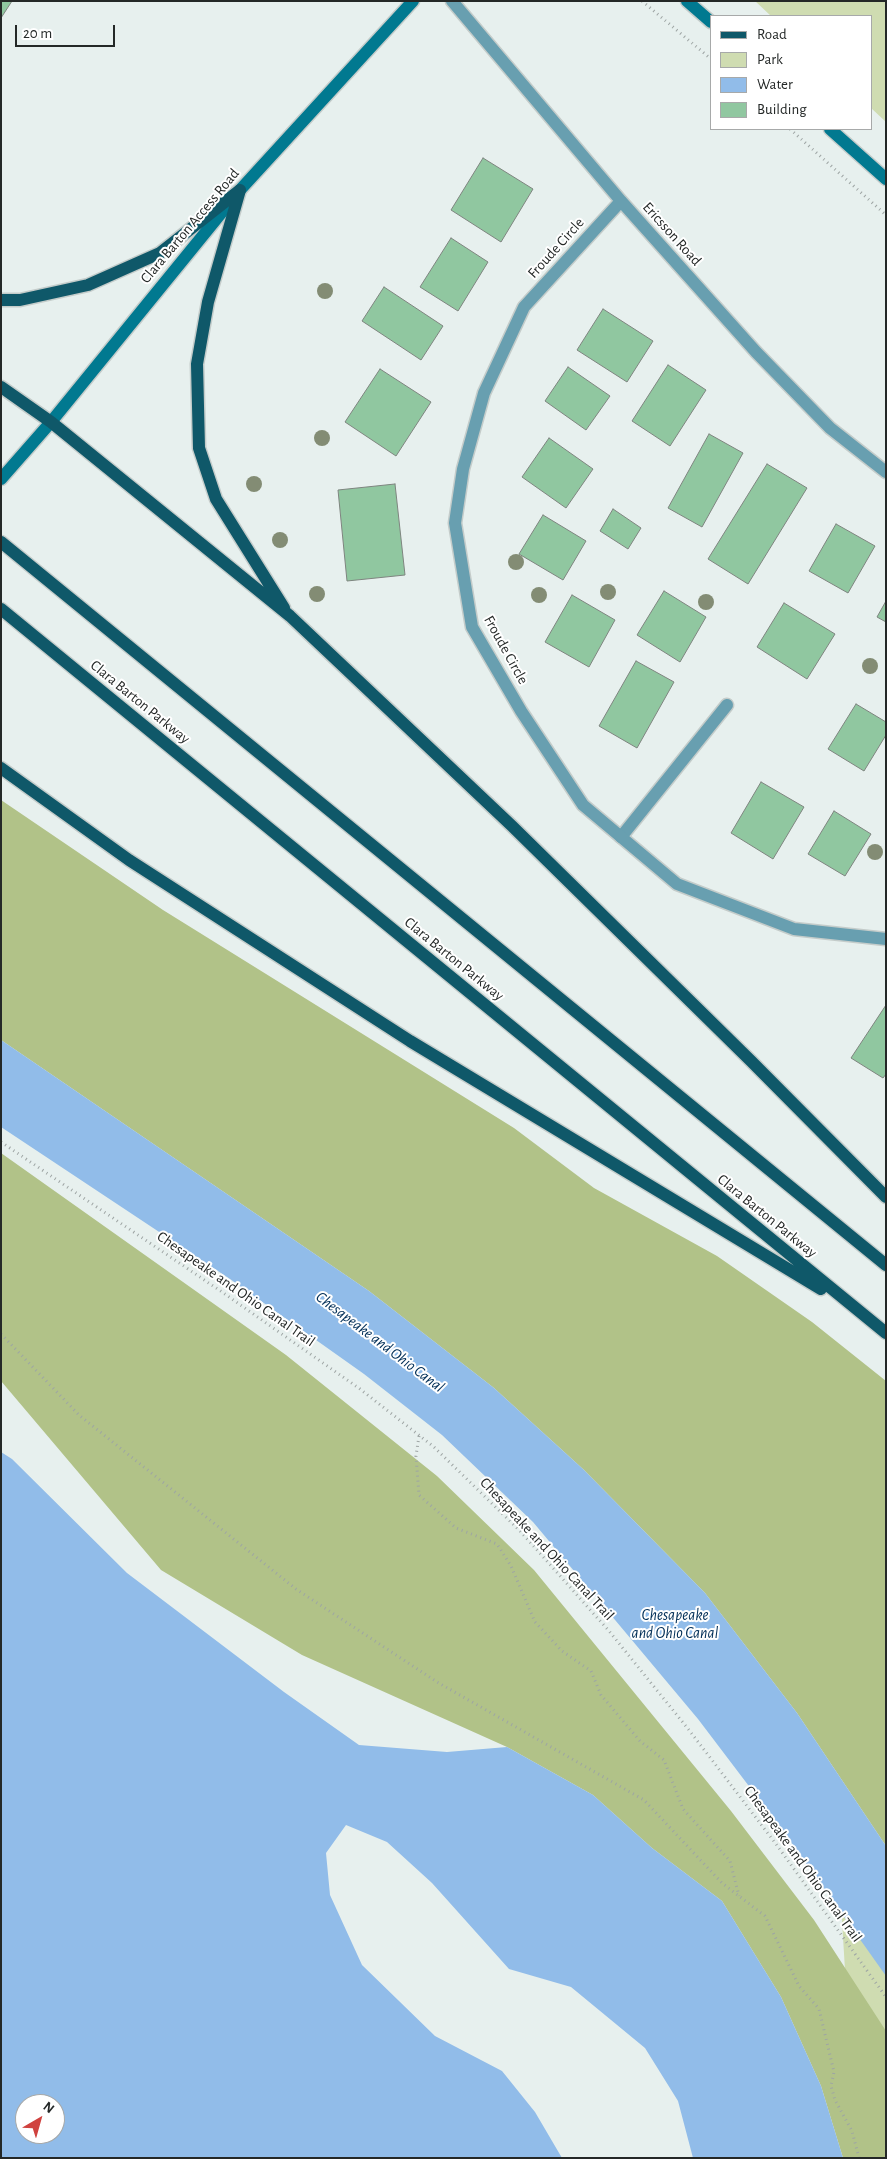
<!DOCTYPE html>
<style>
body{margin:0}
#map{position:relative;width:887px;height:2159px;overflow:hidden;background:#e7f0ee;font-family:"Alegreya Sans",sans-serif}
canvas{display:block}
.frame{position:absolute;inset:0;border:2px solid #242827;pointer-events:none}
.legend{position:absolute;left:710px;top:15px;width:162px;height:115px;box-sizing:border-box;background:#fff;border:1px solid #a7a9a9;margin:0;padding:6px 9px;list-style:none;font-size:15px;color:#242827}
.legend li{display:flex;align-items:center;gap:10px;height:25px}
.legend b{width:25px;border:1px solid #a7a9a9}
.north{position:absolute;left:15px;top:2094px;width:50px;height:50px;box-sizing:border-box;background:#fff;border:1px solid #a7a9a9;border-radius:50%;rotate:38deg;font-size:14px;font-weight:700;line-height:20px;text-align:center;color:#242827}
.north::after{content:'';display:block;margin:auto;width:18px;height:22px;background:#d0423f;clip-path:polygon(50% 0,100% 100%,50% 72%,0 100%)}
.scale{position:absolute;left:15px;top:25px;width:100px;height:22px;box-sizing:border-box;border:2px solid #242827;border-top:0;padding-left:6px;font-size:15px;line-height:18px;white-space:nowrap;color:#242827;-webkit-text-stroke:4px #fff;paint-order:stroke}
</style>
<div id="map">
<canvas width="887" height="2159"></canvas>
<div class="frame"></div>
<ul class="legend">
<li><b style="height:6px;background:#0f5869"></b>Road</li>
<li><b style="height:14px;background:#cfdcb1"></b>Park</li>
<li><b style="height:14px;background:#91bce9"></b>Water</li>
<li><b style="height:14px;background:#90c7a0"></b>Building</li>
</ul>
<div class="north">N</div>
<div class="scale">20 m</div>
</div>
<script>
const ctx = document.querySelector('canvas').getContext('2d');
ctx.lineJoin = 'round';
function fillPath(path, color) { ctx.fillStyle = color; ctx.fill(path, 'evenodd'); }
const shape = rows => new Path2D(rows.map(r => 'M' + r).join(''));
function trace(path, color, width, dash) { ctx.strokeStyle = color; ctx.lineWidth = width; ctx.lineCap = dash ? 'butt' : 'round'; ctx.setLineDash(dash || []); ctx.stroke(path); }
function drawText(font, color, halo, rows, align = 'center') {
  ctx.font = font + ' "Alegreya Sans",sans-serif'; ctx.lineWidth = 4; ctx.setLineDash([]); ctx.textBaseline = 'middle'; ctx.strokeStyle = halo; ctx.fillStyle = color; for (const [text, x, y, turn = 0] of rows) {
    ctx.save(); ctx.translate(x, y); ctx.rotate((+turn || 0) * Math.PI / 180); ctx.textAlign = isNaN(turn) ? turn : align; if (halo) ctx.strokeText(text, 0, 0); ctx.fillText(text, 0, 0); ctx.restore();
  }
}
const green = shape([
 [755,1,886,1,886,122,871,108,871,16,771,16],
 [840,1888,886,1948,886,2158,843,2158,850,2052]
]);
const forest = shape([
 [1,800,163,910,514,1128,594,1188,717,1256,812,1322,886,1381,886,1846,797,1713,705,1593,584,1470,494,1388,369,1291,1,1040],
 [1,1153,286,1355,437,1476,534,1570,731,1811,814,1920,886,2031,886,2158,843,2158,821,2086,781,1997,722,1901,652,1848,593,1795,507,1747,302,1655,161,1570,1,1381]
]);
const water = shape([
 [1,1040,369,1291,494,1388,584,1470,705,1593,797,1713,886,1846,886,1976,786,1835,698,1719,533,1522,442,1435,364,1374,230,1279,1,1127],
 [1,1452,12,1459,127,1573,284,1692,359,1745,447,1752,507,1747,593,1795,652,1848,722,1901,781,1997,821,2086,843,2158,693,2158,678,2101,645,2048,571,1987,509,1969,432,1883,387,1842,346,1825,326,1853,330,1895,362,1965,435,2036,502,2071,535,2112,562,2158,1,2158],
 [25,2104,55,2104,55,2134,25,2134]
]);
const building = shape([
 [1,1,12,1,1,18,1,1],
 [483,158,533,189,501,242,451,210,483,158],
 [451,238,488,262,458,311,420,287,451,238],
 [384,287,443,326,421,360,362,321,384,287],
 [603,309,653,341,627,382,577,350,603,309],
 [668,365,706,390,670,446,632,421,668,365],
 [568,367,610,396,586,430,545,401,568,367],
 [380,369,431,402,396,456,345,422,380,369],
 [709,434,743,453,702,527,668,508,709,434],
 [549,438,593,469,566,508,522,477,549,438],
 [767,464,807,488,748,584,708,559,767,464],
 [395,484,405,575,347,581,338,490,395,484],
 [613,509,641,528,628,549,600,531,613,509],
 [543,515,586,541,563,580,519,554,543,515],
 [836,524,875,546,848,593,809,571,836,524],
 [664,591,706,617,680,662,637,635,664,591],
 [572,595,615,620,589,667,545,642,572,595],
 [886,601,886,622,877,617,886,601],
 [784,603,835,634,807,679,757,647,784,603],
 [636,661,674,682,637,748,599,726,636,661],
 [856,704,886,722,886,735,864,771,828,749,856,704],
 [761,782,804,807,773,859,731,833,761,782],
 [834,811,871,834,845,876,808,854,834,811],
 [886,1005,886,1074,883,1078,851,1058,886,1005]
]);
const path = shape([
 [642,1,711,59],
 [790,129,886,215],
 [1,1142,222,1292,360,1389,434,1447,521,1532,609,1631,689,1730,776,1844,886,1997],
 [1,1334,79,1415,296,1589,437,1682,644,1800,722,1883,765,1916,799,1986,819,2009,834,2072,831,2086,835,2100,852,2131,859,2158],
 [419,1436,416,1456,419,1495,456,1528,497,1544,511,1566,535,1622,562,1651,591,1671,601,1695,640,1741,664,1760,683,1809,730,1861,739,1896]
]);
const service = shape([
 [621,837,727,705]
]);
const minor = shape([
 [452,1,621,201,756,352,830,428,886,472],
 [621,201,524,307,484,393,463,469,455,523,472,627,521,711,583,805,677,884,794,929,886,939]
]);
const secondary = shape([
 [687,1,711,22],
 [830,129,886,179],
 [1,479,51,422,240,190,413,1]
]);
const primary = shape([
 [240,190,208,302,197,364,199,448,216,499,284,608],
 [1,300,20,300,88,285,160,253,240,190],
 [1,387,51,422,290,616,512,826,751,1061,886,1197],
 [1,542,886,1265],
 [1,609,886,1333],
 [1,768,129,860,410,1041,821,1289]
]);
const trees = [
 [325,291],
 [322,438],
 [254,484],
 [280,540],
 [516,562],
 [608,592],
 [317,594],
 [539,595],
 [706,602],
 [870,666],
 [875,852]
];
const streetNames = [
 ["Clara Barton Access Road",190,226,-50],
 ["Ericsson Road",672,234,48],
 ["Froude Circle",556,248,-48],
 ["Froude Circle",506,650,61],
 ["Clara Barton Parkway",140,702,39],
 ["Clara Barton Parkway",454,959,39],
 ["Clara Barton Parkway",767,1216,39],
 ["Chesapeake and Ohio Canal Trail",236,1289,35],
 ["Chesapeake and Ohio Canal Trail",547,1549,47],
 ["Chesapeake and Ohio Canal Trail",803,1864,54]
];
const waterNames = [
 ["Chesapeake and Ohio Canal",380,1342,37],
 ["Chesapeake",675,1615],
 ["and Ohio Canal",675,1633]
];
fillPath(green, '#cfdcb1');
fillPath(forest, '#b1c288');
fillPath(water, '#91bce9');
fillPath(building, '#90c7a0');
trace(building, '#7e847f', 1);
trace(service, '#c4ccca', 15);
trace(minor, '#c4ccca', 15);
trace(secondary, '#c4ccca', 15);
trace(primary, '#c4ccca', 15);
trace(path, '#9ea5a4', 3, [1, 4]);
trace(service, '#689fb0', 12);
trace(minor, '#689fb0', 12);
trace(secondary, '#017990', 12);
trace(primary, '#0f5869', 12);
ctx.fillStyle = '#838c74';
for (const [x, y] of trees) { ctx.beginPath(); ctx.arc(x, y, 8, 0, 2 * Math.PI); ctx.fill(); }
drawText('15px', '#242827', '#fff', streetNames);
drawText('italic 16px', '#002e57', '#fff', waterNames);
</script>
